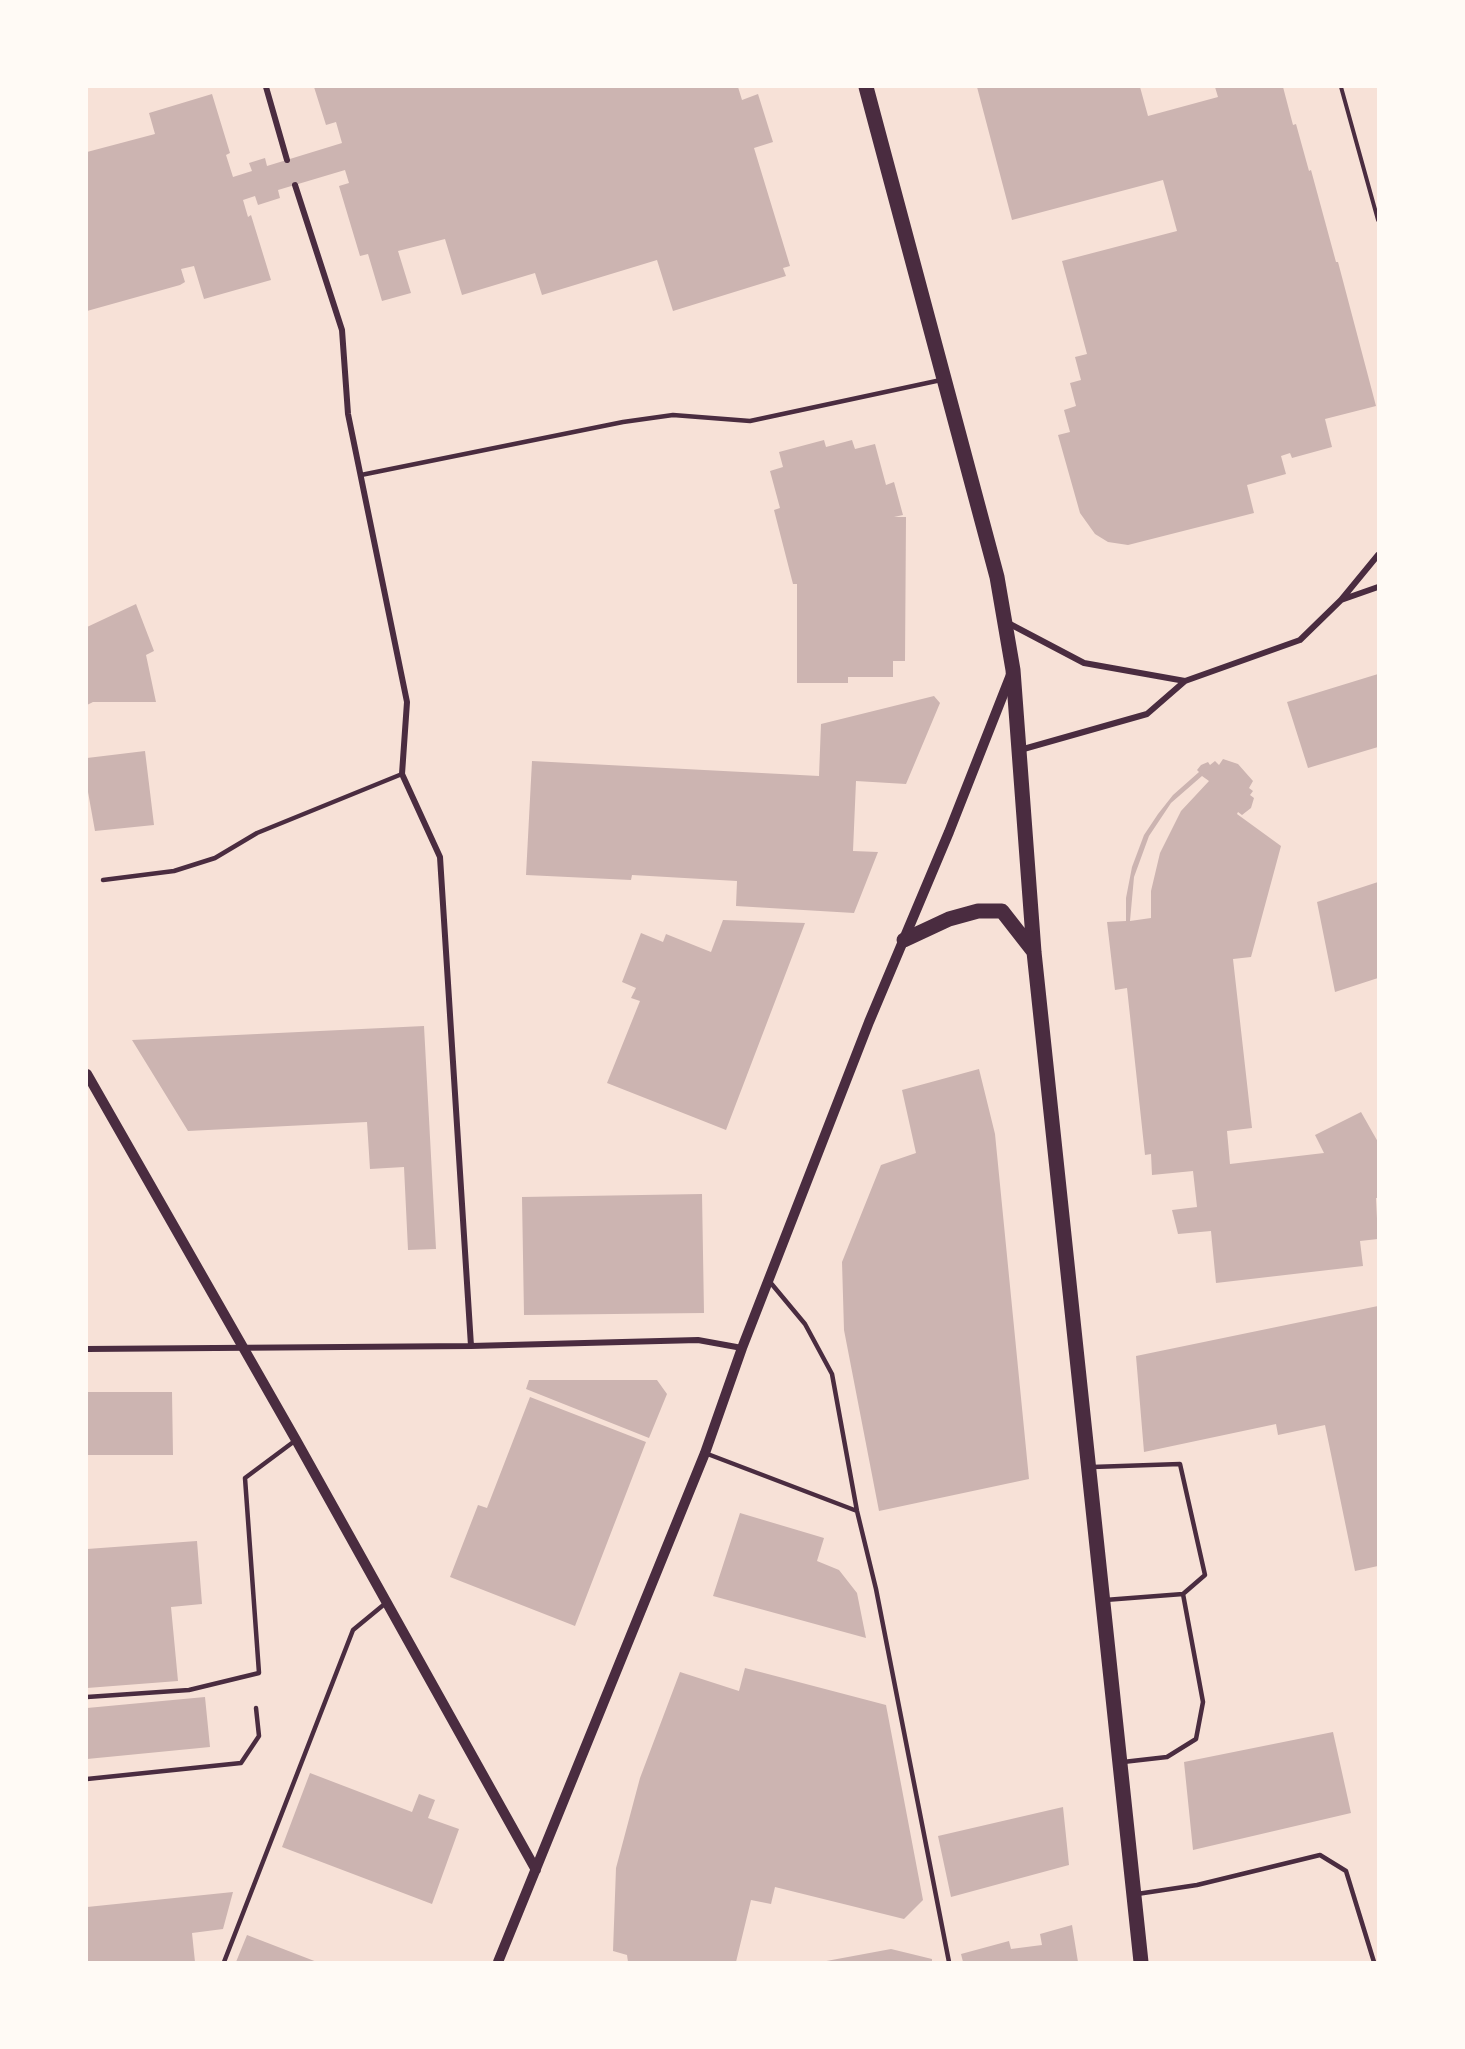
<!DOCTYPE html>
<style>
body{margin:0}
#map{position:relative;width:1465px;height:2049px;overflow:hidden;background:#f7e1d7;font-family:Helvetica,sans-serif}
canvas{display:block}
.frame{position:absolute;inset:0;border:88px solid #fffaf5;pointer-events:none}
</style>
<div id="map">
<canvas width="1465" height="2049"></canvas>
<div class="frame"></div>
</div>
<script>
const ctx = document.querySelector('canvas').getContext('2d');
ctx.lineJoin = 'round';
function fillPath(path, color) { ctx.fillStyle = color; ctx.fill(path, 'evenodd'); }
const shape = rows => new Path2D(rows.map(r => 'M' + r).join(''));
function trace(path, color, width, dash) { ctx.strokeStyle = color; ctx.lineWidth = width; ctx.lineCap = dash ? 'butt' : 'round'; ctx.setLineDash(dash || []); ctx.stroke(path); }
const building = shape([
 [314,87,738,87,742,100,758,94,773,142,754,148,790,266,783,268,786,276,673,311,657,260,542,295,535,273,462,295,445,239,398,251,411,293,382,301,368,254,360,256,339,186,349,183,345,170,278,190,280,198,258,205,255,196,243,200,248,217,251,215,271,280,204,299,194,266,181,269,185,282,180,285,87,311,87,152,155,134,149,113,212,94,230,153,226,155,233,177,252,171,249,163,265,158,267,166,342,143,336,122,326,125],
 [977,87,1140,87,1148,116,1218,97,1215,87,1283,87,1293,125,1296,124,1309,171,1311,170,1336,262,1338,262,1376,406,1325,419,1332,447,1292,458,1290,453,1281,456,1286,474,1247,485,1254,513,1128,545,1108,542,1095,534,1080,513,1058,435,1070,432,1064,410,1076,406,1070,383,1081,380,1075,357,1087,354,1062,261,1177,231,1163,180,1012,220],
 [824,440,826,447,852,440,855,449,875,444,886,485,894,482,903,515,894,517,906,517,905,661,893,661,893,677,848,677,848,683,797,683,797,584,793,584,774,510,780,508,770,471,783,467,779,452],
 [136,604,154,651,146,655,156,702,93,702,87,705,87,627],
 [1378,674,1378,747,1308,768,1287,702],
 [934,696,940,703,906,784,856,781,853,851,878,852,854,913,736,906,737,881,632,875,631,880,526,875,532,761,819,776,821,724],
 [145,751,154,825,95,831,88,792,87,758],
 [1223,759,1238,764,1253,781,1249,788,1253,791,1250,795,1254,798,1251,808,1242,815,1238,812,1237,814,1281,846,1251,957,1233,959,1252,1128,1227,1131,1230,1164,1324,1153,1315,1135,1361,1112,1378,1142,1378,1198,1376,1198,1378,1239,1360,1241,1363,1266,1216,1283,1211,1231,1178,1234,1172,1210,1197,1207,1193,1171,1152,1175,1151,1154,1145,1155,1127,988,1115,990,1107,922,1126,921,1126,898,1132,867,1144,835,1158,814,1173,795,1199,772,1197,770,1201,765,1208,762,1210,765,1215,761,1219,765],
 [1202,776,1209,781,1181,811,1160,853,1151,891,1151,918,1130,921,1134,877,1149,836,1171,803],
 [1378,882,1378,978,1335,992,1317,902],
 [723,920,805,923,726,1130,607,1083,640,1001,631,998,636,988,622,982,641,933,663,942,666,934,711,952],
 [424,1026,436,1249,408,1250,404,1167,370,1169,367,1122,188,1131,132,1040],
 [979,1069,995,1134,1029,1479,879,1511,844,1330,842,1262,881,1165,916,1153,902,1090],
 [702,1194,704,1313,524,1315,522,1197],
 [1378,1306,1378,1566,1355,1571,1325,1425,1278,1435,1276,1424,1144,1452,1136,1356],
 [529,1380,657,1380,667,1394,649,1438,526,1389],
 [87,1392,172,1392,173,1455,87,1455],
 [530,1397,646,1442,575,1626,450,1577,478,1505,487,1508],
 [740,1513,824,1538,817,1561,839,1570,857,1593,866,1638,713,1596],
 [197,1541,202,1604,171,1607,178,1681,87,1688,87,1549],
 [745,1668,886,1705,923,1900,904,1919,775,1887,771,1904,751,1900,736,1962,628,1962,627,1955,613,1951,616,1868,640,1778,680,1672,739,1691],
 [205,1697,210,1747,87,1759,87,1708],
 [1333,1732,1351,1813,1193,1850,1184,1762],
 [310,1773,412,1812,419,1794,435,1800,428,1818,459,1829,432,1904,282,1847],
 [1063,1807,1069,1865,951,1897,938,1836],
 [233,1892,223,1929,192,1933,195,1962,87,1962,87,1907],
 [1072,1925,1078,1962,963,1962,961,1954,1009,1941,1011,1949,1042,1945,1040,1934],
 [247,1935,317,1962,236,1962],
 [891,1949,932,1959,932,1962,821,1962]
]);
const path = shape([
 [1341,87,1378,220]
]);
const service = shape([
 [361,475,623,422,673,415,750,421,941,380],
 [103,880,174,871,215,858,257,833,402,774],
 [770,1282,805,1324,832,1374,857,1511,876,1589,949,1962],
 [705,1453,857,1511],
 [1092,1467,1180,1464,1205,1575,1183,1594,1105,1600],
 [87,1697,189,1690,259,1673,245,1478,296,1440],
 [1123,1762,1167,1757,1196,1739,1203,1702,1183,1594],
 [87,1779,241,1763,259,1736,256,1708],
 [1137,1894,1197,1885,1320,1855,1346,1871,1374,1962],
 [224,1962,353,1630,387,1602]
]);
const minor = shape([
 [266,87,287,160],
 [295,185,342,330,348,414,407,702,402,774,440,857,471,1346],
 [1341,600,1378,555],
 [1008,623,1084,663,1185,681],
 [1020,750,1147,714,1185,681,1300,640,1341,600,1378,587],
 [87,1349,471,1346,698,1340,742,1348]
]);
const tertiary = shape([
 [87,1074,296,1440,536,1870],
 [498,1962,705,1453,742,1348,869,1022,949,832,1012,672]
]);
const primary = shape([
 [866,87,997,577,1013,670,1034,952,1141,1962],
 [904,940,949,919,978,911,1002,911,1034,952]
]);
fillPath(building, '#ccb4b1');
trace(path, '#4a2c40', 4);
trace(service, '#4a2c40', 4.5);
trace(minor, '#4a2c40', 6);
trace(tertiary, '#4a2c40', 10);
trace(primary, '#4a2c40', 15);
</script>
